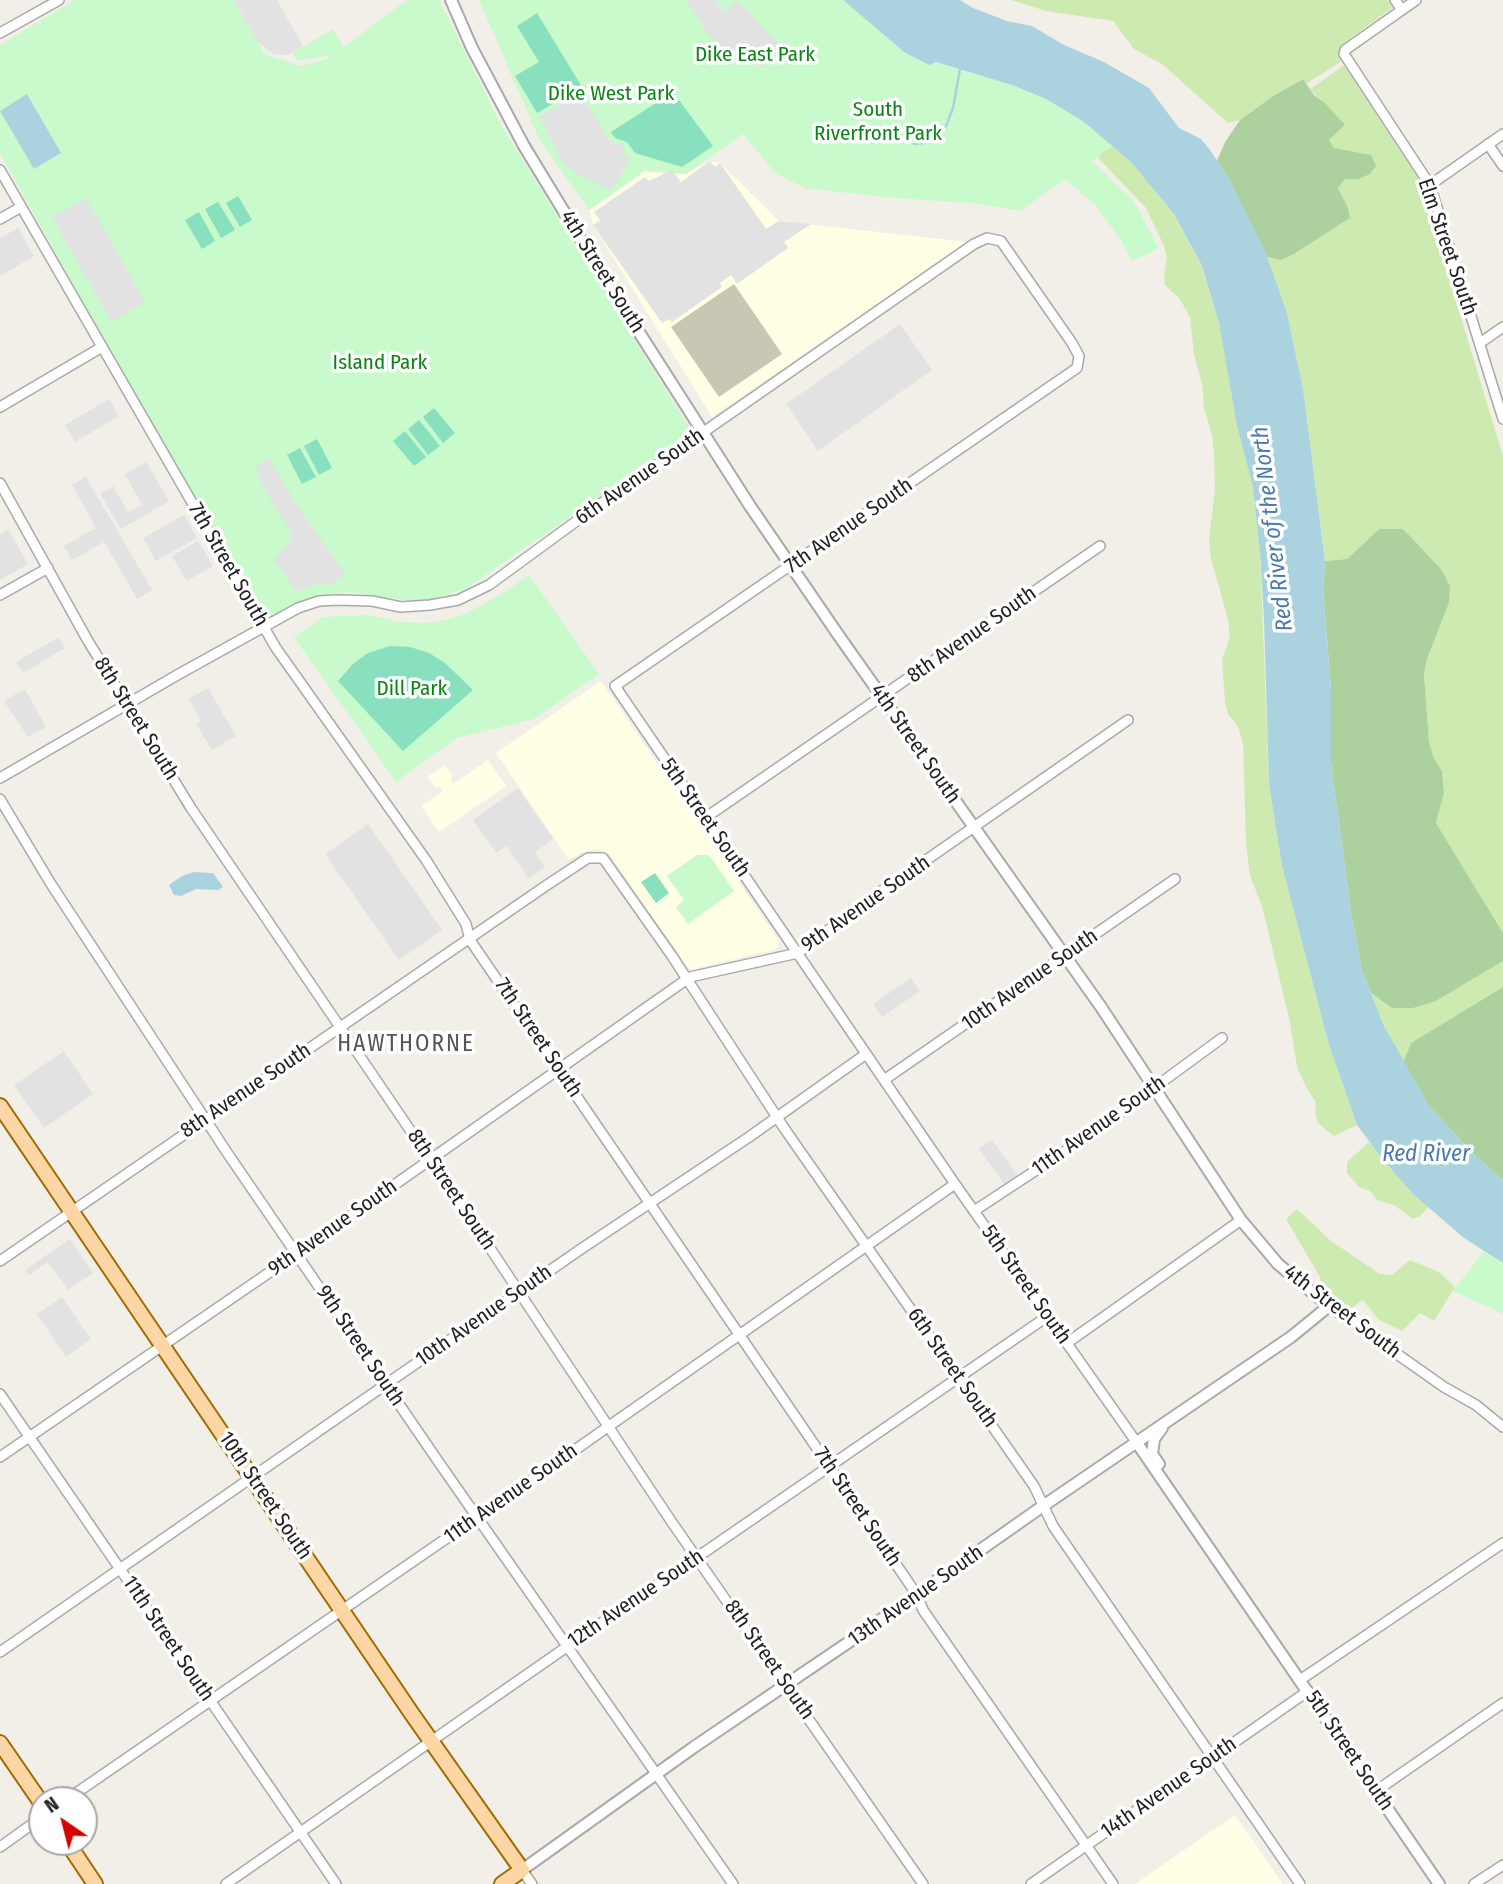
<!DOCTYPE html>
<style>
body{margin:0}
#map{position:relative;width:1503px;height:1884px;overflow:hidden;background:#f2efe9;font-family:"Fira Sans Condensed",sans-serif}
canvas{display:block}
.north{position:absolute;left:28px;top:1786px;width:70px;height:70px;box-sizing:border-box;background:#fff;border:2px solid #a7a7a7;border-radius:50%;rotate:325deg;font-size:19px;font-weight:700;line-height:28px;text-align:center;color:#222}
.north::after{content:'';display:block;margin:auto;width:24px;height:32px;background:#d40000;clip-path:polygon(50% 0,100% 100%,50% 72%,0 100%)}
</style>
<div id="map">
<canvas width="1503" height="1884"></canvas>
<div class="north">N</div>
</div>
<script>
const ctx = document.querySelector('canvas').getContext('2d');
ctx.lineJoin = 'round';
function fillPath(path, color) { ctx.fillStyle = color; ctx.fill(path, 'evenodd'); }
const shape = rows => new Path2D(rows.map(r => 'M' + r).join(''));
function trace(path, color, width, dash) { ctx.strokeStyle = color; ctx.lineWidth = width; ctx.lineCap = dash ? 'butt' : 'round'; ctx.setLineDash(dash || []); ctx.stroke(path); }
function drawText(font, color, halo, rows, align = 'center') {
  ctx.font = font + ' "Fira Sans Condensed",sans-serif'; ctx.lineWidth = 7; ctx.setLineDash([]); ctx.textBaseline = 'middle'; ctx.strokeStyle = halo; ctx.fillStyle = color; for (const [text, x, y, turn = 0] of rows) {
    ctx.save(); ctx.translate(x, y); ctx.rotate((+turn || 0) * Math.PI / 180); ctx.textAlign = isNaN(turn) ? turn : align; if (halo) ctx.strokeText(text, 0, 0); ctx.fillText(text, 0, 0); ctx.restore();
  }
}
const education = shape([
 [710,161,720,163,779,221,967,242,712,417,593,225,589,210,645,171,685,174],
 [601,681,777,938,779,944,776,949,690,970,609,854,596,849,581,853,569,860,496,753],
 [488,760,506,786,439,832,421,806,443,791,439,786,436,789,427,777,445,765,453,777,450,779,453,784],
 [1235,1815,1283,1884,1135,1884]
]);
const construction = shape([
 [734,284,782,354,719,397,671,327]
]);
const grass = shape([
 [1011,0,1388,0,1392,8,1342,44,1339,55,1342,61,1306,84,1302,79,1273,96,1240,120,1228,123,1162,64,1134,49,1113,21,1046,11],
 [1344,65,1419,179,1503,456,1503,933,1436,823,1444,793,1442,771,1433,756,1429,741,1424,674,1427,659,1449,603,1441,569,1410,536,1379,529,1347,559,1325,561,1303,389,1287,314,1267,257,1281,260,1294,254,1350,218,1348,208,1338,188,1345,179,1329,140,1345,125,1310,89],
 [1084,122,1131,162,1174,214,1202,267,1219,323,1237,426,1253,488,1260,551,1269,784,1282,866,1329,1045,1357,1125,1334,1136,1320,1125,1316,1118,1315,1101,1306,1087,1297,1067,1290,1022,1262,906,1250,876,1246,844,1243,744,1238,727,1228,714,1225,702,1222,659,1230,637,1228,620,1211,558,1209,539,1215,489,1214,454,1212,435,1204,408,1202,383,1194,355,1190,318,1180,299,1165,285,1164,274,1167,258,1164,246,1146,208,1100,160],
 [1503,961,1503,987,1411,1043,1403,1063,1384,1026,1371,993,1392,1008,1436,1001],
 [1369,1142,1413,1194,1429,1206,1419,1217,1413,1219,1394,1205,1377,1200,1370,1191,1359,1187,1347,1173,1347,1162],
 [1297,1209,1331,1241,1380,1274,1392,1275,1410,1260,1439,1272,1455,1287,1434,1321,1420,1313,1402,1331,1379,1320,1363,1300,1351,1308,1322,1287,1320,1277,1286,1219]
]);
const forest = shape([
 [1303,79,1314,95,1326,104,1345,125,1329,140,1334,148,1371,155,1376,166,1370,174,1358,179,1345,179,1338,188,1348,208,1350,218,1294,254,1281,260,1267,257,1228,177,1217,161,1225,142,1240,120,1273,96],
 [1379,529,1402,529,1410,536,1441,569,1450,586,1449,603,1427,659,1424,674,1429,741,1433,756,1442,771,1444,793,1436,823,1503,933,1503,961,1436,1001,1413,1008,1392,1008,1371,993,1362,971,1351,912,1331,764,1331,688,1323,591,1325,561,1347,559],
 [1503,987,1503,1180,1474,1155,1430,1107,1403,1063,1411,1043]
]);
const park = shape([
 [75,0,234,0,265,55,302,66,326,59,332,55,297,61,292,53,333,29,343,47,407,0,439,0,502,127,692,432,467,588,434,599,411,601,348,592,315,596,287,607,266,620,118,366,0,153,0,45],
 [479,0,843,0,904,52,928,65,935,62,1012,85,1046,99,1084,122,1112,146,1092,161,1133,200,1159,248,1132,261,1121,240,1096,206,1065,179,1020,211,982,204,883,197,805,188,775,173,743,134,686,174,645,171,589,210,540,141],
 [529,575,599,674,534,719,457,738,396,782,294,637,323,617,369,615,400,622,433,623,465,614,498,596],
 [697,855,709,855,734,891,688,924,676,907,684,900,667,876],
 [1483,1252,1503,1263,1503,1314,1453,1291]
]);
const pitch = shape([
 [537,13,582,87,537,113,515,76,539,62,517,26],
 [673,92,713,146,682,167,635,153,627,142,615,138,611,132],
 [238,196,252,220,240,227,226,203],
 [218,202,235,230,221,238,205,209],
 [199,212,215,241,202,249,185,220],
 [434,408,455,433,443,443,423,417],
 [419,420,440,446,428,455,408,429],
 [405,431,426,457,414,466,393,441],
 [317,439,332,468,319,475,304,446],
 [300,448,316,477,302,484,287,455],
 [390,646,410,647,429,653,445,663,473,690,403,751,338,681,353,664,368,653],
 [655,873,669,893,656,903,641,882]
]);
const parking = shape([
 [234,0,277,0,303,46,288,55,273,54,257,41],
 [686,0,716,0,724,12,738,1,782,48,761,68,744,50,731,61,713,41],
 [580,92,609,140,625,147,622,154,630,158,617,183,610,190,576,173,563,162,539,117],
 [710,161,715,167,720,163,766,229,779,221,811,224,784,242,788,248,737,284,731,275,720,283,722,287,672,322,669,319,662,323,593,225,600,220,594,212,645,177,649,181,672,170,681,182],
 [86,198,145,302,112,322,52,217],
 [18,228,34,256,0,276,0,238],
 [900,324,932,370,818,451,786,404],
 [109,399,119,416,75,442,65,425],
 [269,459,297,505,345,574,328,586,321,583,297,592,274,560,289,543,291,537,290,531,264,489,255,467],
 [146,462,169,501,121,529,100,494,113,486,128,512,142,505,125,474],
 [86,477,152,590,137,599,104,542,72,560,64,546,96,528,72,485],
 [184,515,197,538,156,561,143,538],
 [8,529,28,564,0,580,0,534],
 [198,541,213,566,187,581,172,556],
 [59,637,65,648,23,673,16,662],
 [208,688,236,736,212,750,196,724,201,721,189,699],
 [25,689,46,727,28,737,4,701],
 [518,788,553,839,535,852,545,867,529,879,507,846,496,853,473,820],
 [368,824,442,930,399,960,325,854],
 [911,978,920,991,882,1017,873,1004],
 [64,1051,93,1094,44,1128,14,1085],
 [992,1140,1017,1175,1004,1184,979,1149],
 [70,1239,93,1273,68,1290,48,1262,29,1275,25,1270],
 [62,1297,91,1339,66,1357,37,1314]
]);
const water = shape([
 [843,0,960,0,973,8,1007,21,1032,26,1064,45,1104,62,1149,88,1179,128,1201,139,1210,150,1228,177,1264,248,1287,313,1303,389,1325,561,1323,591,1331,688,1331,764,1351,912,1362,971,1384,1026,1430,1107,1474,1155,1503,1180,1503,1263,1464,1238,1413,1194,1381,1157,1357,1125,1329,1045,1282,866,1269,784,1264,620,1260,552,1253,488,1237,426,1219,323,1202,266,1174,214,1131,162,1084,122,1046,99,1012,85,936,62,929,65,904,52],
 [27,94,61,153,34,169,0,111],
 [194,872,213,873,223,887,218,890,196,889,181,896,174,895,169,885,182,876]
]);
const stream = shape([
 [914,144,933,142,946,126,953,108,960,69]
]);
const minor = shape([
 [1395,0,1402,10],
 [1416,0,1345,50,1344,54,1430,185,1503,419],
 [0,33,59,0],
 [1488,144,1503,166],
 [0,170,276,648,426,860,466,924,470,940,917,1595,923,1610,1113,1884],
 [1430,185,1503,134],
 [0,219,21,207],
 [1480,343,1503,327],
 [0,407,102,347],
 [0,483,88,641,191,808,476,1227,671,1521,923,1884],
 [0,595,48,568],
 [0,778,179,674,298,608,319,601,338,600,372,601,401,607,430,605,458,600,489,585,593,509,974,244,987,238,1001,241,1072,343,1079,356,1077,368,615,686,955,1184,1137,1443],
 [0,799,51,884,228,1154,440,1464,733,1884],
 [705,818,1100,546],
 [884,1080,1175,879],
 [974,1211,1091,1134,1222,1038],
 [0,1261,547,885,588,858,603,858,672,956,784,1128,1034,1486,1053,1526,1300,1884],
 [1329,1306,1444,1387,1476,1405,1503,1427],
 [1067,1343,1241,1220],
 [0,1394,336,1884],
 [0,1457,286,1261,690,977,798,953,860,906,1128,720],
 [0,1652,581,1249,749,1137,866,1054],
 [1300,1680,1503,1543],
 [1376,1791,1503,1703],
 [66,1800,572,1452,955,1184],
 [0,1847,42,1817],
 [522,1870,532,1884],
 [226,1884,568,1646,1048,1316],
 [1031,1884,1308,1691],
 [1474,1884,1503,1865]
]);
const tertiary = shape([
 [451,0,472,48,524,146,605,279,750,506,839,636,1101,1007,1241,1220,1278,1264,1329,1306,1291,1337,1043,1506,849,1642,694,1747,522,1870],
 [1137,1443,1439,1884],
 [1159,1464,1152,1454,1154,1439,1162,1428]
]);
const primary = shape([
 [0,1106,412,1714,522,1870,502,1884],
 [0,1743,42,1804],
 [67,1842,95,1884]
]);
const parkNames = [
 ["Dike East Park",755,55],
 ["Dike West Park",611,94],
 ["South",878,110],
 ["Riverfront Park",878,134],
 ["Island Park",380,363],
 ["Dill Park",412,689]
];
const streetNames = [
 ["Elm Street South",1447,247,71],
 ["4th Street South",602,272,58],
 ["6th Avenue South",640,477,-35],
 ["7th Avenue South",849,526,-35],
 ["7th Street South",228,565,60],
 ["8th Avenue South",972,635,-35],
 ["8th Street South",136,719,58],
 ["4th Street South",915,744,55],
 ["5th Street South",705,818,55],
 ["9th Avenue South",866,904,-35],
 ["10th Avenue South",1030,980,-35],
 ["7th Street South",538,1038,56],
 ["8th Avenue South",246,1091,-34],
 ["11th Avenue South",1099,1126,-35],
 ["8th Street South",451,1190,56],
 ["9th Avenue South",333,1228,-35],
 ["5th Street South",1026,1285,55],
 ["4th Street South",1342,1312,37],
 ["10th Avenue South",484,1316,-35],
 ["9th Street South",360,1346,56],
 ["6th Street South",952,1368,55],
 ["11th Avenue South",511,1494,-35],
 ["10th Street South",265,1496,56],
 ["7th Street South",857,1507,56],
 ["13th Avenue South",916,1596,-35],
 ["12th Avenue South",636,1599,-34],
 ["11th Street South",168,1639,56],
 ["8th Street South",769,1660,55],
 ["5th Street South",1349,1751,56],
 ["14th Avenue South",1169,1788,-35]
];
const waterNames = [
 ["Red River of the North",1273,529,-97],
 ["Red River",1426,1155]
];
const neighbourhoodNames = [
 ["HAWTHORNE",406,1045]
];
fillPath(education, '#ffffe5');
fillPath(construction, '#c7c7b4');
fillPath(grass, '#cdebb0');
fillPath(forest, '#add19e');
fillPath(park, '#c8facc');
fillPath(pitch, '#88e0be');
fillPath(parking, '#e2e2e2');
fillPath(water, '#aad3df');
trace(stream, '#aad3df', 2.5);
trace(minor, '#a9a9a9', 12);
trace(tertiary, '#a9a9a9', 14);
trace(primary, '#a06b00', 18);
trace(minor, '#fff', 9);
trace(tertiary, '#fff', 10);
trace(primary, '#fcd6a4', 14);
drawText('21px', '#0c8416', '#fff', parkNames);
drawText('21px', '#222', '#fff', streetNames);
drawText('italic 23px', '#4a7aab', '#fff', waterNames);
ctx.letterSpacing = '2px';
drawText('23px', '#555', '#fff', neighbourhoodNames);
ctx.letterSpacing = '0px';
</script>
